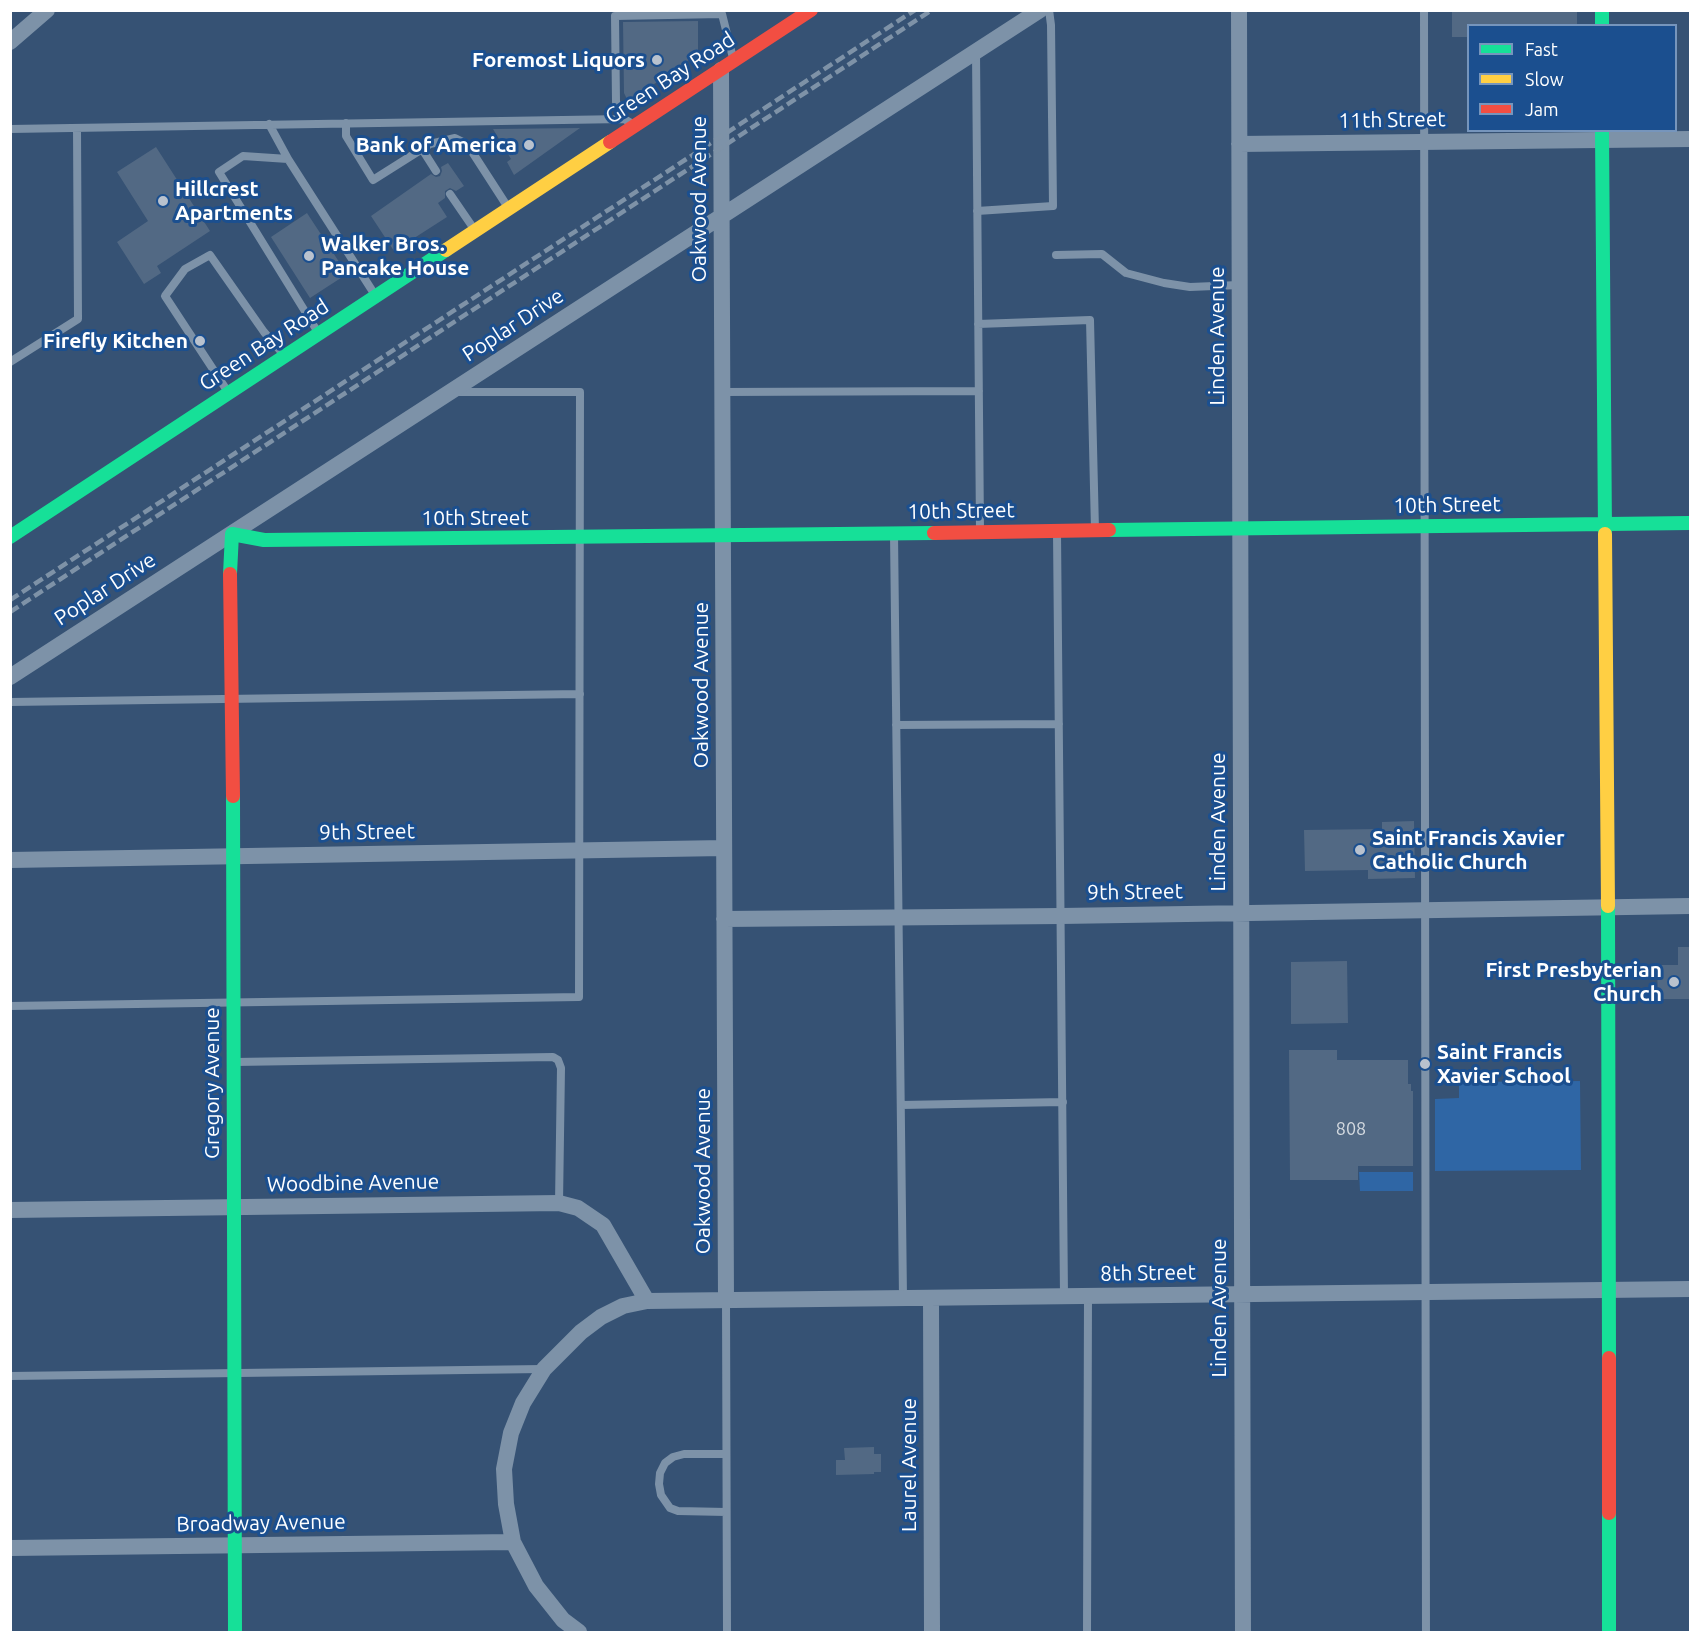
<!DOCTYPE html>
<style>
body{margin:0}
#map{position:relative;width:1701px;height:1643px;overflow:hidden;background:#365274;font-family:Ubuntu,sans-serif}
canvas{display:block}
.frame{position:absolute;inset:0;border:12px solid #fff;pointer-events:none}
.legend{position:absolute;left:1467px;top:24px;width:210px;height:108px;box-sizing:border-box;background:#1b4f8f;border:2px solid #7695bc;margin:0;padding:8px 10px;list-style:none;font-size:18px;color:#fff}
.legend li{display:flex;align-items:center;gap:12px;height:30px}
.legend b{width:30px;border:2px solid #7695bc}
</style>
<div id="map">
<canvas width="1701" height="1643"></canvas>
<div class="frame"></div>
<ul class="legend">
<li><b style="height:8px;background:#16e098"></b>Fast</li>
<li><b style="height:8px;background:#ffcf43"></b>Slow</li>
<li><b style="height:8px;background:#f24e42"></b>Jam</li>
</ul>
</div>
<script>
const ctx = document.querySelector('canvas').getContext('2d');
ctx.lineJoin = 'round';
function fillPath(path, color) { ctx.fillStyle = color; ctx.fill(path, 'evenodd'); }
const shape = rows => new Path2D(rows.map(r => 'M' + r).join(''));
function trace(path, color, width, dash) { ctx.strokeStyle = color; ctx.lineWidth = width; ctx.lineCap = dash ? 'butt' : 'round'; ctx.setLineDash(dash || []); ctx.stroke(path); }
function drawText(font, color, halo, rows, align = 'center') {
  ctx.font = font + ' Ubuntu,sans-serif'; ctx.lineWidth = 6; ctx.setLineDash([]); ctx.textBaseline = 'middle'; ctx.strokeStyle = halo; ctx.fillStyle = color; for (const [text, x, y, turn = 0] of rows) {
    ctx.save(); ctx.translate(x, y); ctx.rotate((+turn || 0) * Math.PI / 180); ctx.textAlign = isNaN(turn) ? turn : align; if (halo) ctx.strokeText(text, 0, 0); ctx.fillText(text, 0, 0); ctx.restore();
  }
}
const green = shape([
 [1580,1081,1581,1170,1435,1171,1435,1099,1459,1098,1459,1082],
 [1359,1172,1413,1172,1413,1191,1360,1191]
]);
const building = shape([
 [1452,10,1577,10,1577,26,1468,26,1468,37,1452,37],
 [698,21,698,55,680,65,681,67,662,77,663,79,645,89,628,101,624,93,623,22],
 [580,128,514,175,507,162,511,159,493,129],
 [156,147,210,231,157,266,161,273,144,284,117,242,148,221,117,172],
 [448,163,464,186,456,191,450,188,445,191,445,198,438,203,447,217,394,251,371,216,431,174,436,177,440,176,442,171,441,167],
 [307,213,347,274,310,298,271,237],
 [1414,821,1415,878,1368,879,1368,870,1305,871,1304,830,1382,829,1382,822],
 [1678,947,1690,947,1690,999,1658,999,1657,965,1678,965],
 [1347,961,1348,1023,1291,1024,1291,962],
 [1289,1050,1337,1050,1337,1060,1408,1060,1408,1084,1411,1084,1411,1091,1413,1091,1413,1166,1358,1166,1358,1180,1290,1180],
 [874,1447,874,1454,881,1454,881,1472,874,1472,874,1474,836,1475,836,1460,845,1460,844,1448]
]);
const lane = shape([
 [1424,10,1426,1632],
 [976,52,980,531],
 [624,119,616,102,615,16,722,14,733,58],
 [346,123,346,136,373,180,430,144,455,138,467,144,509,209],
 [269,124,288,159],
 [10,129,624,119,633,124],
 [422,149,436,171],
 [450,194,474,229],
 [977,211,1053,206,1051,25,1049,10],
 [1056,255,1102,254,1126,273,1164,283,1190,287,1239,285],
 [978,324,1090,320,1095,530],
 [319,334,219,172,243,156,288,159,375,295],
 [10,362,78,319,77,128],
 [228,392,165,296,185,269,210,255,264,332,285,356],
 [722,392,979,391],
 [1057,532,1064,1296],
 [894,534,903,1298],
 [10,702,580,694],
 [896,725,1059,724],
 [10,1006,579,997,580,392,455,392],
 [235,1062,553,1057,558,1060,561,1068,559,1203],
 [901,1105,1063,1102],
 [726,1300,727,1632],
 [10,1376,543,1369],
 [726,1512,678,1511,670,1508,661,1495,659,1484,660,1473,665,1463,673,1457,684,1454,726,1454],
 [1087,1632,1088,1296]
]);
const street = shape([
 [1239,10,1243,1632],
 [10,42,47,10],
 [721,70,726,1300],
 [1239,144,1690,139],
 [10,677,1040,10],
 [10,860,724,848],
 [724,919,1061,916,1690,906],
 [10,1210,559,1203,578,1208,603,1225,647,1301],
 [931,1298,932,1632],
 [10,1548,513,1542],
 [579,1632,563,1620,536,1586,513,1542,506,1504,504,1469,511,1433,523,1403,544,1369,581,1332,601,1317,623,1306,647,1301,1690,1289]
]);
const fast = shape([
 [1602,10,1602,26],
 [1602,130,1605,534],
 [1109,530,1690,523],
 [10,537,446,250],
 [230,574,232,534,264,540,934,533],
 [233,796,235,1632],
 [1608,906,1609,1358],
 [1609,1513,1609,1632]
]);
const slow = shape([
 [446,250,610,142],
 [1605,534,1608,906]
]);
const jam = shape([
 [610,142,811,10],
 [934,533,1109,530],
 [230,574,233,796],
 [1609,1358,1609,1513]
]);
const rail = shape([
 [10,600,915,10],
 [10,612,932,10]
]);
const markers = [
 [657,60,6,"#b9c2ce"],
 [529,145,6,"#b9c2ce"],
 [163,201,6,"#b9c2ce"],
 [309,256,6,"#b9c2ce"],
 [200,341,6,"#b9c2ce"],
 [1360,850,6,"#b9c2ce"],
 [1674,982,6,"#b9c2ce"],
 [1425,1064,6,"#b9c2ce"]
];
const numberNames = [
 ["808",1351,1129]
];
const poiNames = [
 ["Foremost Liquors",645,60],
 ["Bank of America",517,145],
 ["Hillcrest",175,189,"left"],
 ["Apartments",175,213,"left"],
 ["Walker Bros.",321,244,"left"],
 ["Pancake House",321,268,"left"],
 ["Firefly Kitchen",188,341],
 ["Saint Francis Xavier",1372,838,"left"],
 ["Catholic Church",1372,862,"left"],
 ["First Presbyterian",1662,970],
 ["Church",1662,994],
 ["Saint Francis",1437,1052,"left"],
 ["Xavier School",1437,1076,"left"]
];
const streetNames = [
 ["Green Bay Road",670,78,-33],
 ["11th Street",1392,120,-1],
 ["Oakwood Avenue",699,199,-90],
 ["Poplar Drive",513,325,-33],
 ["Linden Avenue",1217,336,-90],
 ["Green Bay Road",264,345,-33],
 ["10th Street",1447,505,-1],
 ["10th Street",961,511,-1],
 ["10th Street",475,518],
 ["Poplar Drive",105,589,-33],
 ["Oakwood Avenue",701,685,-90],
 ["Linden Avenue",1218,822,-90],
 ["9th Street",367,832,-1],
 ["9th Street",1135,892,-1],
 ["Gregory Avenue",212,1083,-90],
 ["Oakwood Avenue",703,1171,-90],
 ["Woodbine Avenue",353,1183,-1],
 ["8th Street",1148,1273,-1],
 ["Linden Avenue",1219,1308,-90],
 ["Laurel Avenue",909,1465,-90],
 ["Broadway Avenue",261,1523,-1]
];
fillPath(green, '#2f66a5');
fillPath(building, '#526984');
trace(lane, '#7d92a8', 8);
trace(street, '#7d92a8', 16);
trace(fast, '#16e098', 14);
trace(slow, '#ffcf43', 14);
trace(jam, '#f24e42', 14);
trace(rail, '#7e92a7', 4.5, [10, 4.5]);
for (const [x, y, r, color] of markers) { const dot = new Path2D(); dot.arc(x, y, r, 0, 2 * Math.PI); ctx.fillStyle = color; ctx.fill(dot); trace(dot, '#1b4f8f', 2); }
drawText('18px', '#d4dae0', null, numberNames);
drawText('bold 21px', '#fff', '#1b4f8f', poiNames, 'right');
drawText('21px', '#fff', '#1b4f8f', streetNames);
</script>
